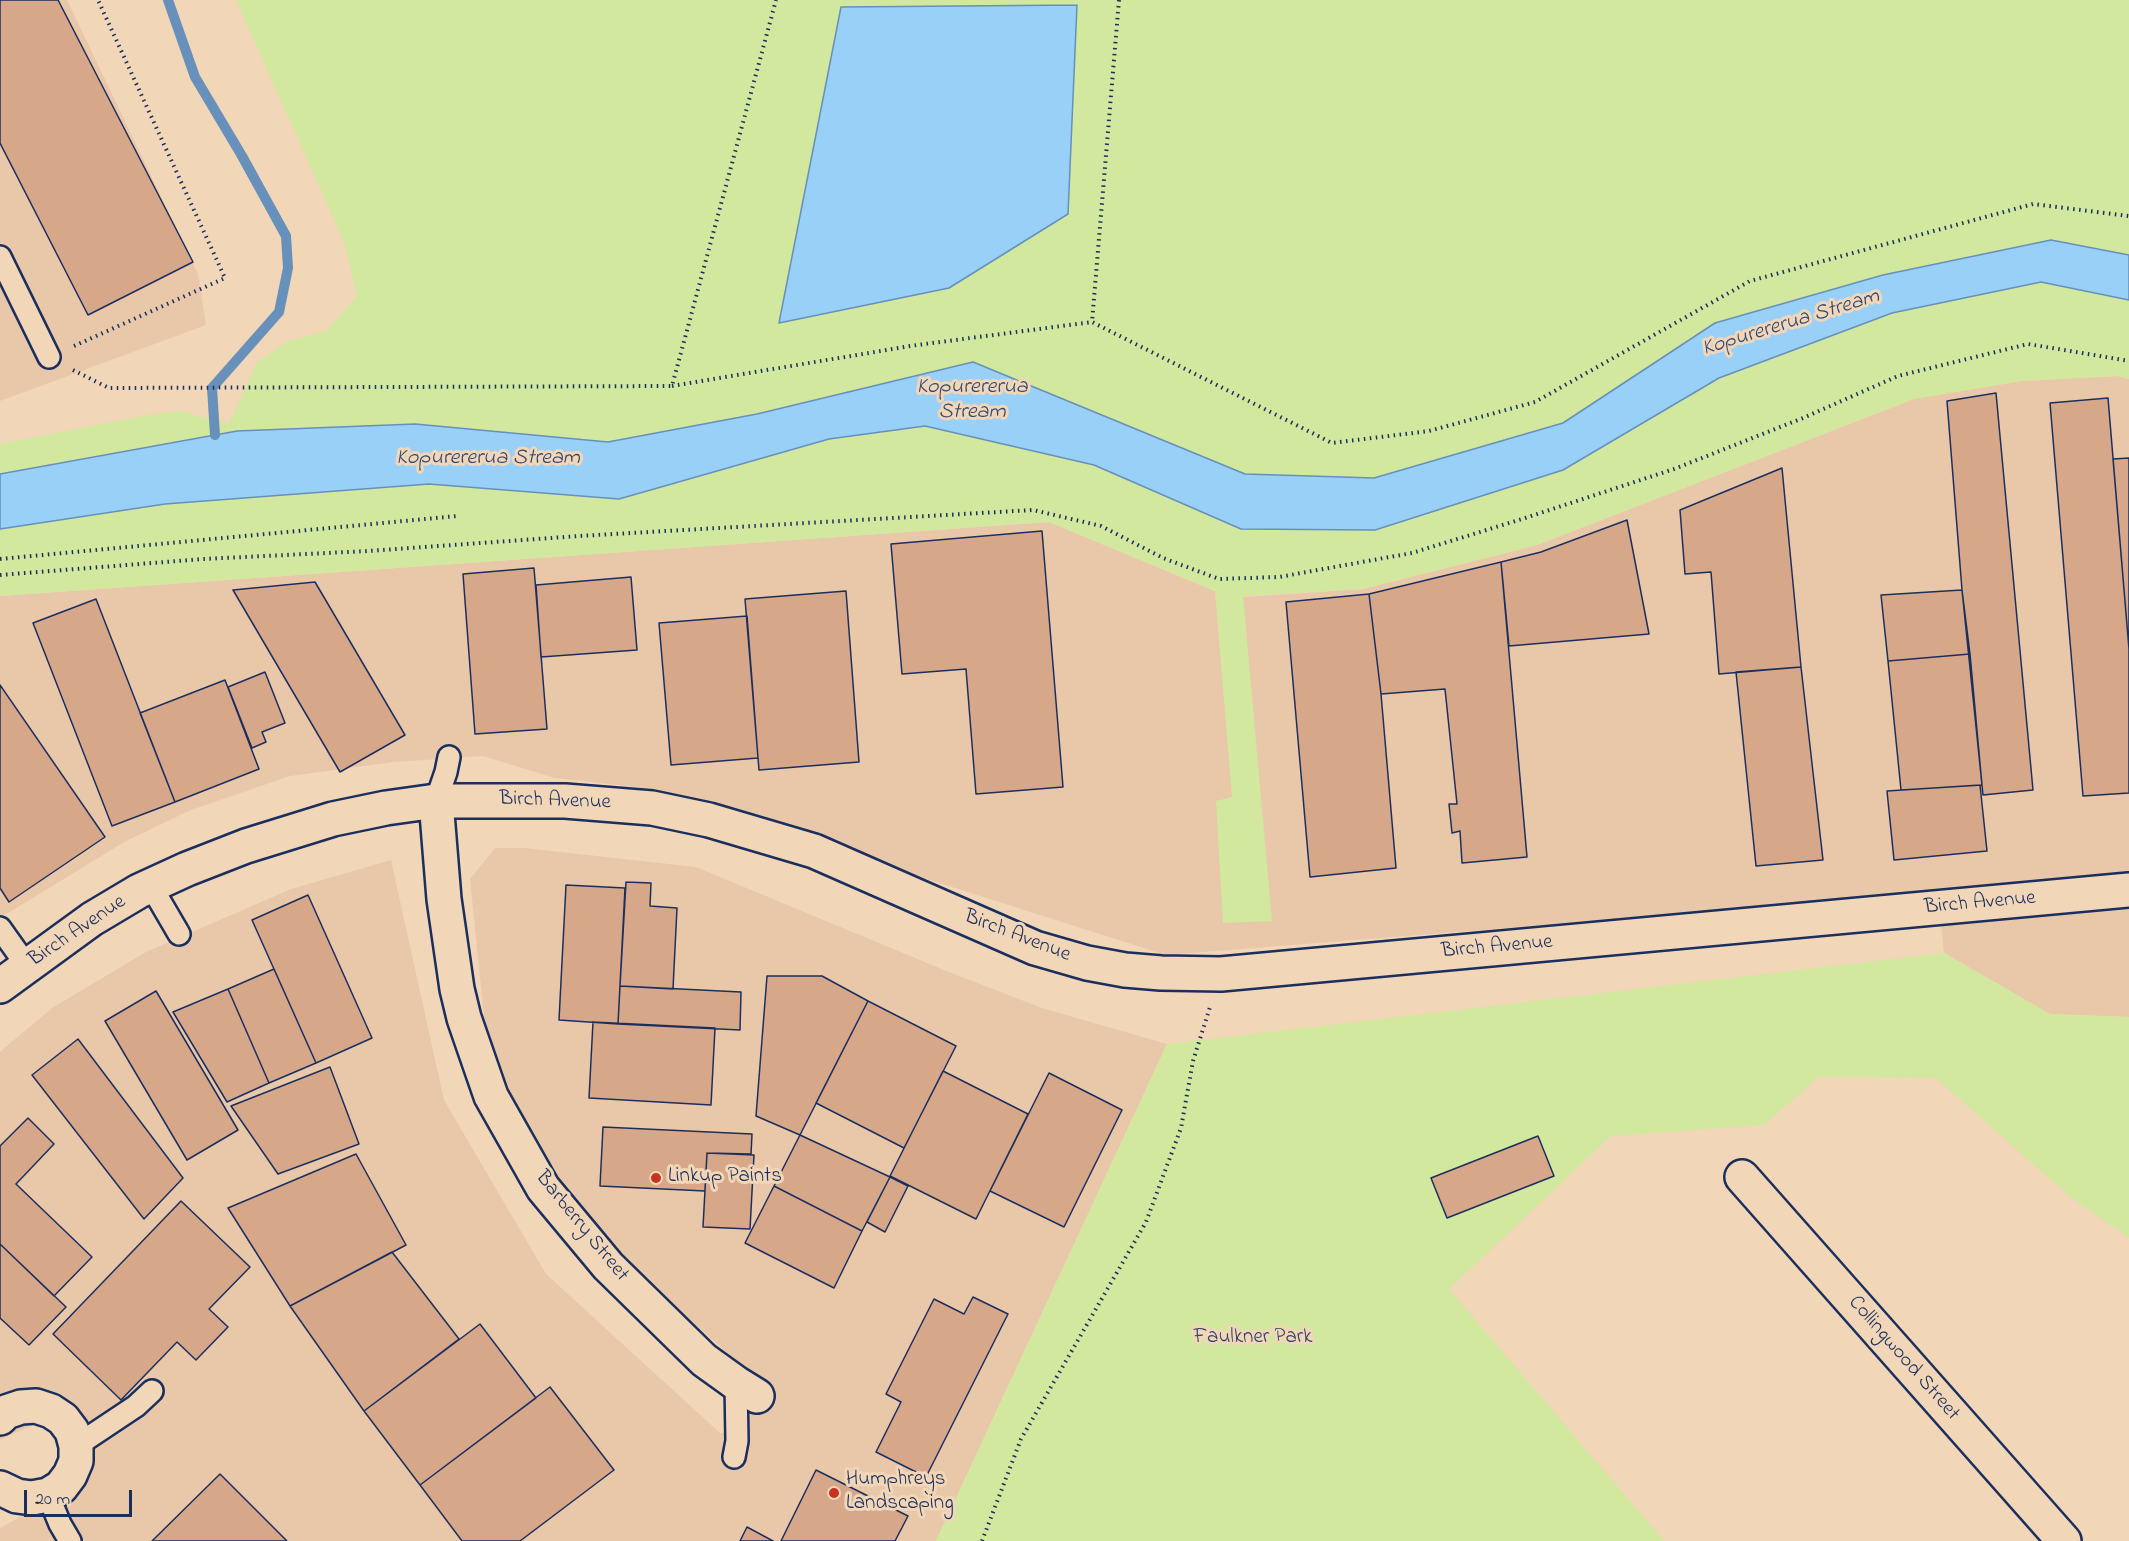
<!DOCTYPE html>
<style>
body{margin:0}
#map{position:relative;width:2129px;height:1541px;overflow:hidden;background:#f1d6b8;font-family:"Indie Flower",sans-serif}
canvas{display:block}
.scale{position:absolute;left:24px;top:1490px;width:108px;height:27px;box-sizing:border-box;border:3px solid #1b2f5e;border-top:0;padding-left:8px;font-size:18px;line-height:21px;white-space:nowrap;color:#1b2f5e;-webkit-text-stroke:4px #f1d6b8;paint-order:stroke}
</style>
<div id="map">
<canvas width="2129" height="1541"></canvas>
<div class="scale">20 m</div>
</div>
<script>
const ctx = document.querySelector('canvas').getContext('2d');
ctx.lineJoin = 'round';
function fillPath(path, color) { ctx.fillStyle = color; ctx.fill(path, 'evenodd'); }
const shape = rows => new Path2D(rows.map(r => 'M' + r).join(''));
function trace(path, color, width, dash) { ctx.strokeStyle = color; ctx.lineWidth = width; ctx.lineCap = dash ? 'butt' : 'round'; ctx.setLineDash(dash || []); ctx.stroke(path); }
function drawText(font, color, halo, rows, align = 'center') {
  ctx.font = font + ' "Indie Flower",sans-serif'; ctx.lineWidth = 6; ctx.setLineDash([]); ctx.textBaseline = 'middle'; ctx.strokeStyle = halo; ctx.fillStyle = color; for (const [text, x, y, turn = 0] of rows) {
    ctx.save(); ctx.translate(x, y); ctx.rotate((+turn || 0) * Math.PI / 180); ctx.textAlign = isNaN(turn) ? turn : align; if (halo) ctx.strokeText(text, 0, 0); ctx.fillText(text, 0, 0); ctx.restore();
  }
}
const built = shape([
 [0,0,67,0,198,274,206,325,0,401],
 [2118,376,2129,379,2129,1017,2050,1014,1944,953,1938,894,1166,955,637,787,555,778,483,756,394,762,290,776,191,810,126,841,0,918,0,596,1049,522,1231,598,1363,589,1537,545,1914,399,2022,381],
 [495,848,525,848,696,867,944,970,1042,1008,1167,1044,936,1541,0,1541,0,1528,69,1491,74,1440,48,1418,0,1440,0,1052,52,1008,146,952,291,889,391,860,444,1100,546,1274,720,1433,740,1433,759,1393,743,1367,609,1247,529,1143,486,1037,470,879]
]);
const green = shape([
 [236,0,2129,0,2129,379,2117,376,2022,381,1914,399,1537,545,1363,589,1243,596,1272,921,1223,923,1216,801,1232,797,1215,591,1049,522,0,596,0,444,148,415,180,411,229,424,257,362,286,342,326,331,357,296,345,244],
 [1944,953,2050,1014,2129,1017,2129,1238,2069,1196,1936,1078,1818,1077,1764,1125,1611,1136,1449,1289,1664,1541,936,1541,1167,1044]
]);
const water = shape([
 [1077,5,1068,214,949,288,779,323,841,7,1077,5],
 [2051,240,2129,255,2129,300,2041,282,1892,313,1719,378,1563,470,1375,530,1241,529,1094,465,925,426,829,439,619,499,429,484,165,504,0,529,0,474,237,431,415,424,608,442,757,414,973,362,1245,474,1374,478,1563,423,1715,323,1883,275,2051,240]
]);
const stream = shape([
 [168,0,195,77,242,156,286,236,288,268,279,312,212,388,215,435]
]);
const building = shape([
 [0,0,58,0,193,262,88,315,0,143,0,0],
 [1996,393,2033,790,1983,795,1962,590,1947,401,1996,393],
 [2108,398,2129,649,2129,793,2083,796,2050,403,2108,398],
 [2129,458,2129,649,2113,459,2129,458],
 [1782,468,1801,667,1719,674,1711,572,1685,574,1680,510,1782,468],
 [1627,520,1649,634,1509,646,1501,562,1541,552,1627,520],
 [1042,531,1063,787,976,794,966,669,902,674,891,544,1042,531],
 [1501,562,1527,857,1462,863,1460,831,1452,833,1449,804,1457,804,1445,689,1381,694,1369,594,1501,562],
 [534,568,547,729,475,734,463,574,534,568],
 [631,577,637,650,541,657,536,585,631,577],
 [315,582,405,735,340,772,233,590,315,582],
 [1962,590,1970,654,1888,661,1881,595,1962,590],
 [846,591,859,762,759,770,745,599,846,591],
 [1369,594,1381,694,1396,868,1310,877,1286,602,1369,594],
 [96,599,175,802,112,826,33,623,96,599],
 [747,616,758,758,671,765,659,623,747,616],
 [1970,654,1982,785,1901,790,1888,661,1970,654],
 [1801,667,1823,860,1756,866,1736,672,1801,667],
 [265,672,285,723,262,732,266,742,252,748,228,687,265,672],
 [225,680,259,769,175,802,140,713,225,680],
 [0,685,105,837,9,902,0,888,0,685],
 [1980,785,1987,851,1894,860,1887,791,1980,785],
 [626,882,651,883,650,906,677,908,673,989,620,986,626,882],
 [566,885,625,888,618,1024,559,1020,566,885],
 [308,895,372,1038,316,1063,252,920,308,895],
 [274,969,316,1063,269,1083,228,989,274,969],
 [767,976,822,976,868,1001,800,1135,756,1116,767,976],
 [620,986,741,992,740,1030,618,1024,620,986],
 [228,989,269,1083,227,1102,173,1012,228,989],
 [156,991,238,1130,187,1160,105,1021,156,991],
 [868,1001,956,1046,904,1148,816,1103,868,1001],
 [593,1022,715,1028,711,1105,589,1098,593,1022],
 [78,1039,183,1178,144,1219,32,1075,78,1039],
 [330,1067,359,1144,278,1174,231,1106,330,1067],
 [943,1071,1028,1114,976,1219,890,1176,943,1071],
 [1049,1073,1122,1110,1064,1227,990,1191,1049,1073],
 [28,1118,54,1144,16,1184,92,1257,54,1296,0,1244,0,1146,28,1118],
 [603,1127,752,1134,751,1154,707,1153,705,1191,600,1186,603,1127],
 [800,1135,890,1177,862,1231,774,1186,800,1135],
 [1538,1136,1554,1176,1447,1218,1431,1178,1538,1136],
 [707,1153,754,1155,750,1229,703,1227,707,1153],
 [356,1154,406,1245,290,1306,228,1208,356,1154],
 [890,1177,908,1186,885,1232,867,1222,890,1177],
 [774,1186,862,1231,834,1288,745,1243,774,1186],
 [181,1201,250,1267,209,1309,228,1327,196,1360,177,1342,121,1400,53,1334,181,1201],
 [0,1244,66,1307,29,1345,0,1318,0,1244],
 [392,1252,459,1339,364,1411,290,1306,392,1252],
 [973,1297,1008,1314,926,1477,876,1452,901,1402,886,1394,934,1299,964,1314,973,1297],
 [480,1324,536,1398,420,1485,364,1411,480,1324],
 [550,1387,614,1470,520,1541,462,1541,420,1485,550,1387],
 [816,1470,908,1516,895,1541,781,1541,816,1470],
 [220,1474,287,1541,152,1541,220,1474],
 [747,1527,773,1541,740,1541,747,1527]
]);
const path = shape([
 [1119,0,1092,322,1332,443,1429,431,1535,402,1750,281,2033,204,2129,216],
 [74,346,225,278,98,0],
 [73,370,109,388,672,386,776,0],
 [672,386,910,346,1092,322],
 [0,559,457,516],
 [0,575,203,559,368,551,579,536,1033,510,1101,526,1163,558,1219,579,1279,577,1412,553,1522,519,1674,469,1803,418,1898,376,2028,344,2129,361],
 [982,1541,1021,1439,1146,1222,1181,1128,1193,1061,1210,1007]
]);
const lane = shape([
 [0,257,49,357],
 [436,801,446,772,449,757],
 [151,886,179,934],
 [0,928,27,966],
 [76,1446,136,1406,152,1391],
 [734,1457,737,1441,736,1383],
 [48,1495,60,1524,70,1541]
]);
const street = shape([
 [436,801,444,899,457,989,464,1018,491,1096,543,1188,608,1266,704,1360,736,1383,757,1396],
 [0,986,92,919,139,891,187,869,246,846,333,819,386,808,436,801,565,801,652,808,709,820,814,851,1035,948,1087,963,1125,970,1161,973,1221,974,2129,890],
 [1742,1177,2064,1541],
 [0,1418,6,1412,21,1407,36,1406,51,1411,63,1419,72,1431,76,1446,76,1461,70,1475,61,1487,48,1495,32,1498,17,1496,0,1488]
]);
const markers = [
 [656,1178,6,"#c8321e"],
 [834,1493,6,"#c8321e"]
];
const streetNames = [
 ["Birch Avenue",555,802,2],
 ["Birch Avenue",1980,904,-5],
 ["Birch Avenue",78,932,-34],
 ["Birch Avenue",1017,937,21],
 ["Birch Avenue",1497,948,-5],
 ["Barberry Street",581,1227,51],
 ["Collingwood Street",1903,1359,49]
];
const poiNames = [
 ["Linkup Paints",668,1178],
 ["Humphreys",846,1481],
 ["Landscaping",846,1505]
];
const parkNames = [
 ["Faulkner Park",1253,1339]
];
const waterNames = [
 ["Kopurererua Stream",1791,324,-17],
 ["Kopurererua",972,388],
 ["Stream",972,413],
 ["Kopurererua Stream",488,459]
];
fillPath(built, '#e9c8aa');
fillPath(green, '#d1e89e');
fillPath(water, '#99d0f8');
trace(water, '#6790ba', 1.5);
trace(stream, '#6790ba', 10);
fillPath(building, '#d7a78a');
trace(building, '#1b2f5e', 1.5);
trace(lane, '#1b2f5e', 26);
trace(street, '#1b2f5e', 38);
trace(path, '#1b2f5e', 4, [1.5, 4.5]);
trace(lane, '#f1d6b8', 21);
trace(street, '#f1d6b8', 33);
for (const [x, y, r, color] of markers) { const dot = new Path2D(); dot.arc(x, y, r, 0, 2 * Math.PI); ctx.fillStyle = color; ctx.fill(dot); trace(dot, '#f1d6b8', 2); }
drawText('21px', '#1b2f5e', '#f1d6b8', streetNames);
drawText('21px', '#1b2f5e', '#f1d6b8', poiNames, 'left');
drawText('21px', '#2d4264', '#f1d6b8', parkNames);
drawText('italic 22px', '#2e4775', '#f1d6b8', waterNames);
</script>
